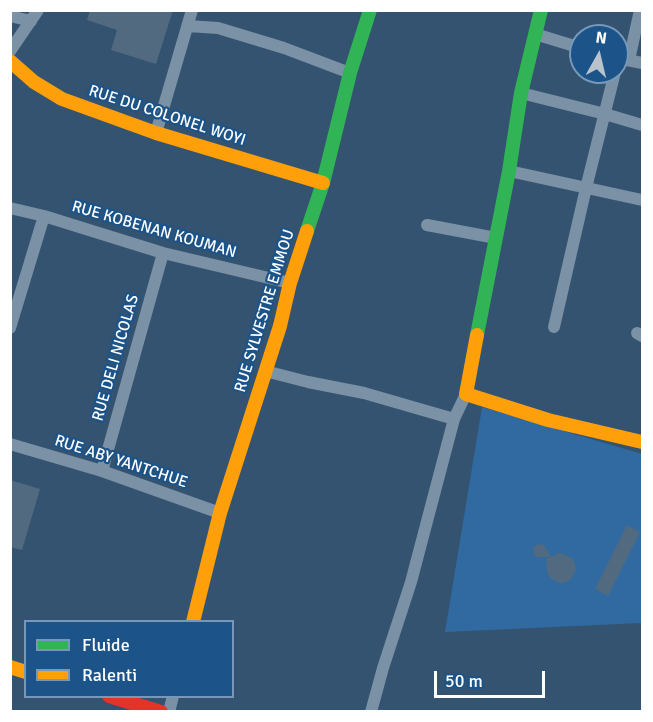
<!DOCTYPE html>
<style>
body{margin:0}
#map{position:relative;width:653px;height:722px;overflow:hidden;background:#345370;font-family:Signika,sans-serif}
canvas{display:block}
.frame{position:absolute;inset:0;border:12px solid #fff;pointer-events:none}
.legend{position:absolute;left:24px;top:620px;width:210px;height:78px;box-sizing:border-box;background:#1c5489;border:2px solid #7798b8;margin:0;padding:8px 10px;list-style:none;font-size:18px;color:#fff}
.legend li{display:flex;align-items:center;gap:12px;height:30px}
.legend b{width:30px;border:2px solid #7798b8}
.north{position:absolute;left:569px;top:24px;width:60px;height:60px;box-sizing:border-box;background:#1c5489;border:2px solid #7798b8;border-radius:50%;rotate:8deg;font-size:16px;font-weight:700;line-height:24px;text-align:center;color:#fff}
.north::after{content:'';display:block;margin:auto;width:21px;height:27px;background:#b8c3cd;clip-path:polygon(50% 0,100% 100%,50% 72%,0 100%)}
.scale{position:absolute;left:434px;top:671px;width:111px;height:27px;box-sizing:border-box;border:3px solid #fff;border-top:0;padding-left:8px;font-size:18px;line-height:21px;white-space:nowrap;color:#fff;-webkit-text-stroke:4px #1c5489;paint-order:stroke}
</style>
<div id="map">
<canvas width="653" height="722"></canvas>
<div class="frame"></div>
<ul class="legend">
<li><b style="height:8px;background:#30b455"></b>Fluide</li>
<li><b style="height:8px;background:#ff9f0a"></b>Ralenti</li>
</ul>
<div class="north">N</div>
<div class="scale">50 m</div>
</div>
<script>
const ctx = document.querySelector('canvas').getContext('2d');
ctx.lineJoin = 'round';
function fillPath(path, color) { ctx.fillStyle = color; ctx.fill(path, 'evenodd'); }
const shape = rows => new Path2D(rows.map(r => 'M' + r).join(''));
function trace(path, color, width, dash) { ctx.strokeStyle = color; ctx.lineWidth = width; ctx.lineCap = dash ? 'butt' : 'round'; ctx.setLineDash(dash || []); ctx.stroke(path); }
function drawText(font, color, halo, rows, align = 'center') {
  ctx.font = font + ' Signika,sans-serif'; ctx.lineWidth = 4.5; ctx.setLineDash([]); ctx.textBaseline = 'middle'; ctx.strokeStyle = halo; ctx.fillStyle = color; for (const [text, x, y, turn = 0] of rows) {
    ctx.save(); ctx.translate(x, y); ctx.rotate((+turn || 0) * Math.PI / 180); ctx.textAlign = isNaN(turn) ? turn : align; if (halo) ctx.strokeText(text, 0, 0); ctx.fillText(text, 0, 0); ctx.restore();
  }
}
const green = shape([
 [482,407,642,454,642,623,445,632]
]);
const building = shape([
 [90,10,173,10,156,64,111,50,117,30,87,20],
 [10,480,40,489,22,550,10,547],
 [627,525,640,532,608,596,595,589],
 [538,544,544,545,551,557,558,553,564,554,573,559,576,569,571,579,566,582,560,583,555,581,550,577,547,572,546,559,551,557,537,557,534,555,533,548]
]);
const street = shape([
 [10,16,31,21],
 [188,26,218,28,284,48,350,73],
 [535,34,581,48],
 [10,51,38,10],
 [617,58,642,63],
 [629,60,640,10],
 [521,93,605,114,642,125],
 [156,133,192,10],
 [509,171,642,200],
 [10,208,44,216,163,253,290,283],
 [427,225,496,238],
 [554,327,586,188,615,72],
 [10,328,44,216],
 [637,333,642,336],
 [265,371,308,382,364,393,454,419],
 [10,444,102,471,220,513],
 [102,471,163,253],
 [169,712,173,696],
 [371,712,383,668,411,582,454,419,466,394]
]);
const fast = shape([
 [307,231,323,183,350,73,370,10],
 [477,335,509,171,521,93,541,10]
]);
const slow = shape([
 [10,61,34,82,62,99,156,133,323,183],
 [477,335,466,394,548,420,642,442],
 [193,622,220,513,280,326,290,283,307,231],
 [10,667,26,672]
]);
const jam = shape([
 [109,696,161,712]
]);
const streetNames = [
 ["RUE DU COLONEL WOYI",167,116,18],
 ["RUE KOBENAN KOUMAN",154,230,16],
 ["RUE SYLVESTRE EMMOU",265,311,-73],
 ["RUE DELI NICOLAS",116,358,-74],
 ["RUE ABY YANTCHUE",121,462,18]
];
fillPath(green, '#306aa0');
fillPath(building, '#516a80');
trace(street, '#7b91a5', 12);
trace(fast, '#30b455', 14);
trace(slow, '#ff9f0a', 14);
trace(jam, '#e5322d', 14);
drawText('16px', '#fff', '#1c5489', streetNames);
</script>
